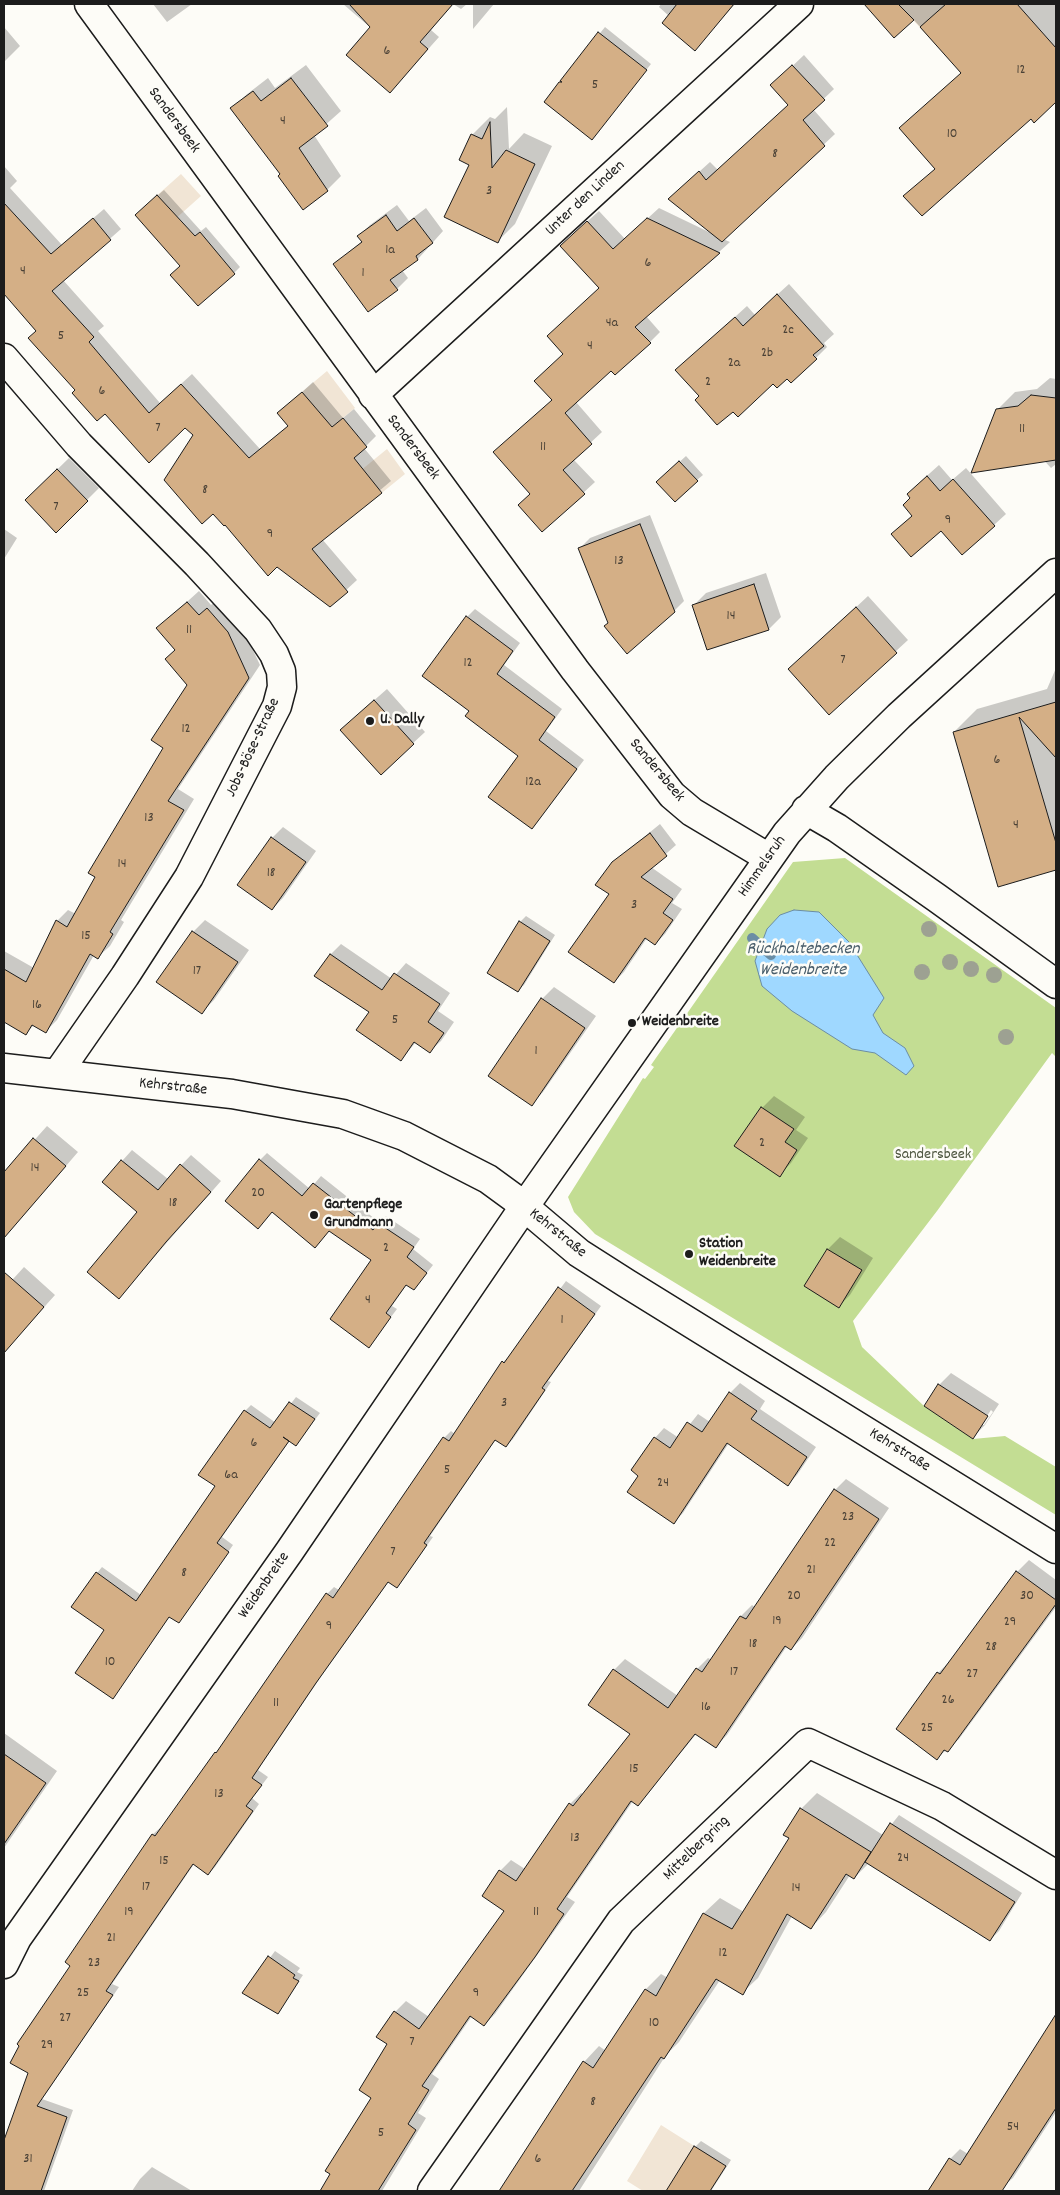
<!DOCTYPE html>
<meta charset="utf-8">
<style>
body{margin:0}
#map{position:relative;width:1060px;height:2195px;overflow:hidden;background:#fdfcf7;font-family:Dekko,sans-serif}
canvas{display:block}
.frame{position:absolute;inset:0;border:5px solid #1c1c1c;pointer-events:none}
</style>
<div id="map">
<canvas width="1060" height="2195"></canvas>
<div class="frame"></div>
</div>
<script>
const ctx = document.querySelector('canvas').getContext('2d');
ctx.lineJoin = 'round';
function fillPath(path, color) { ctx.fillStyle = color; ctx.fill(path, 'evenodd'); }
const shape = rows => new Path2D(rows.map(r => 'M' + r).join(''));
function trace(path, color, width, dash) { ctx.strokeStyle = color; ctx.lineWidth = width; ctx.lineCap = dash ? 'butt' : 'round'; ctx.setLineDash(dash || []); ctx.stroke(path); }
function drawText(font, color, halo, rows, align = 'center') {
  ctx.font = font + ' Dekko,sans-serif'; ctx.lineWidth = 5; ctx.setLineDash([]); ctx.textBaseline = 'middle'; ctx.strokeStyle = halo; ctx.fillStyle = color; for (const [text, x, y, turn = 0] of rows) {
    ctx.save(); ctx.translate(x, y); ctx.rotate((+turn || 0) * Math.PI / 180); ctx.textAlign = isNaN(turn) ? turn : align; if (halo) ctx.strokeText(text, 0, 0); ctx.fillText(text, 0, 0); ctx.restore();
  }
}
const built = shape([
 [898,4,992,4,941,50],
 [181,174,201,196,155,237,135,215],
 [327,371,355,408,306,448,277,413],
 [387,449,405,474,357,513,338,489],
 [661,2125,726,2166,710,2191,643,2191,627,2181]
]);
const green = shape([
 [845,858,1056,1008,1056,1057,1052,1053,937,1211,853,1321,862,1347,924,1406,973,1439,1005,1436,1056,1467,1056,1515,595,1234,574,1212,568,1197,643,1078,645,1079,654,1067,651,1065,793,862]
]);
const water = shape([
 [794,910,819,912,849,942,884,998,873,1015,883,1033,905,1048,914,1066,906,1075,875,1053,852,1049,792,1011,762,986,755,961,767,929,780,915,794,910]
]);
const shadow = shape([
 [153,4,192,4,167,22],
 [343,4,453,4,431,30,439,37,390,92,371,28],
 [453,4,467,4,461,9],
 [473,4,494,4,473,29],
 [661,4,735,4,695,49,669,16,659,7],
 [865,4,1056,4,1056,101,1034,121,1031,117,905,196,936,168,962,72,913,19,894,36],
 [4,27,20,46,4,62],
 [605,27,651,64,597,132,560,83],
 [804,55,834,89,813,109,835,134,723,239,730,242,719,252,646,316,660,332,650,342,612,369,576,402,602,432,573,459,595,482,542,531,531,493,553,400,564,353,600,288,572,235,599,211,625,239,659,208,711,233,680,189,710,162,718,170,789,104,783,75],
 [306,65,341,111,314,135,341,176,327,190,282,174,232,109,246,95,268,78,275,88],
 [507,107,509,149,524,133,552,146,515,224,498,241,471,164,461,159,473,134,490,117,495,119],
 [4,166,17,181,10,188,62,245,104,209,121,229,63,280,104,326,98,331,160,403,192,374,260,449,289,425,279,413,313,382,343,418,354,409,376,436,364,448,391,481,322,539,357,580,330,605,225,523,194,435,185,427,105,413,77,389,37,330,4,292],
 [164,190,201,231,206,227,240,267,234,273,181,266,142,209],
 [397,205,409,221,426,208,443,231,418,259,402,270,408,278,397,289,335,264,362,241,359,236,370,225],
 [789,284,834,334,824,343,827,347,816,358,787,377,773,382,733,411,700,396,689,359,747,306,755,315],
 [1050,378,1056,379,1056,464,1051,468,997,410,1015,392,1037,389],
 [686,456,703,475,697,480,664,476],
 [69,458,99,488,56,531,26,500],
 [939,465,952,480,966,468,1006,514,994,525,941,529,905,522,913,515,920,482],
 [650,515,684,601,674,611,609,623,580,548,590,538],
 [4,529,17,538,4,559],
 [766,573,781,617,769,629,708,649,694,605,706,593],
 [199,591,211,605,219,598,239,621,260,665,178,789,194,799,121,920,124,922,110,946,98,957,94,955,57,1020,46,1031,34,1025,26,1033,4,1021,4,951,34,968,57,921,68,910,76,914,164,748,189,685,176,650,158,628],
 [868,596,908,640,829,713,790,669],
 [475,609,520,643,504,665,562,709,546,731,584,760,532,828,520,756,471,711,467,617],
 [1056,668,1056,869,999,885,954,732,977,709,1047,689],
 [387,689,425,732,381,773,354,718],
 [660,824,676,845,651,867,682,889,672,903,682,909,665,934,655,944,647,938,624,972,614,982,611,894,612,863],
 [283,827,316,851,283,898,272,909,272,838],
 [526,916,555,935,524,985,518,990,520,922],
 [205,920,249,950,214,1000,202,1012,193,932],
 [341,944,392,979,406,963,450,993,438,1011,454,1022,441,1041,430,1051,416,1042,401,1060,370,1012,316,976,331,954],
 [554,987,596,1016,543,1092,532,1104,542,999],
 [774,1096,805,1117,796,1130,808,1138,791,1163,779,1175,762,1108],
 [47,1126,78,1152,4,1238,4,1174],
 [132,1150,168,1179,191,1155,221,1181,119,1297,139,1212,103,1182],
 [267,1153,310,1189,321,1176,380,1223,386,1216,420,1239,413,1249,433,1265,414,1289,407,1284,392,1306,397,1309,369,1346,372,1260,260,1160],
 [840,1237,873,1258,850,1295,839,1306,805,1286,828,1249],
 [24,1267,55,1295,4,1352,4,1289],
 [566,1281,601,1306,548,1381,551,1382,513,1439,506,1446,496,1439,430,1536,433,1537,403,1579,397,1586,389,1581,322,1675,258,1770,268,1777,252,1798,259,1804,215,1867,208,1874,194,1864,112,1984,119,1987,42,2099,73,2110,44,2191,4,2191,4,2145,30,2072,73,1968,66,1962,153,1834,160,1828,162,1829,222,1747,327,1594,334,1587,339,1590,444,1438,451,1431,455,1434,503,1362,510,1356],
 [951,1373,999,1404,985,1425,973,1437,926,1405,939,1385],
 [991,1410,993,1412,984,1425,981,1425],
 [740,1383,765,1401,760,1409,816,1447,797,1475,788,1484,729,1443,683,1513,674,1522,640,1475,655,1438,664,1428,679,1438,698,1414,710,1422,730,1393],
 [296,1397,320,1413,296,1445,290,1440,222,1537,233,1545,184,1616,179,1622,170,1616,113,1697,97,1573,102,1567,141,1595,217,1486,200,1474,245,1411,251,1405,276,1423],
 [846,1479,889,1508,802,1638,791,1649,787,1646,727,1735,716,1746,697,1733,648,1793,637,1804,633,1801,567,1897,575,1902,495,2014,484,2025,472,2016,432,2074,439,2079,418,2113,426,2118,382,2191,321,2191,373,2097,395,2012,406,2001,429,2017,506,1911,483,1896,500,1871,511,1860,525,1869,570,1804,581,1793,583,1794,632,1734,614,1670,625,1659,678,1696,697,1669,708,1658,712,1660,741,1616,752,1605,756,1608,835,1490],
 [1029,1560,1056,1580,1056,1607,959,1739,937,1758,938,1673,950,1661,1017,1572],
 [4,1733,57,1771,4,1848],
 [817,1793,883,1835,899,1815,1022,1893,999,1931,990,1940,869,1863,854,1878,850,1875,826,1912,811,1928,792,1916,758,1978,742,1993,720,1980,679,2042,666,2055,579,2191,501,2191,584,2062,599,2046,606,2051,646,1989,661,1974,668,1978,704,1913,720,1898,744,1912,791,1838,785,1834,801,1809],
 [275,1951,300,1968,297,1972,303,1975,277,2013,244,1993],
 [1056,2017,1056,2112,1013,2178,998,2191,930,2191,950,2159,960,2149,968,2154],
 [701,2141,731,2160,711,2191,667,2191,695,2147],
 [152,2167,192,2191,132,2191,140,2179]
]);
const stream = shape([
 [752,938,771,955]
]);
const building = shape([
 [349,4,453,4,420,42,428,49,390,93,346,55,370,27,349,4],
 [677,4,734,4,695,51,662,23,677,4],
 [864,4,898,4,914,20,894,38,864,4],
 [946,4,1017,4,1056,48,1056,102,1034,123,1031,119,922,216,903,196,935,169,899,128,961,73,920,27,946,4],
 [598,32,647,70,592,140,544,102,559,82,562,82,560,81,598,32],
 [792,65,825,100,803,120,825,146,722,242,668,199,699,171,706,180,788,105,770,85,792,65],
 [291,78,328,126,299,148,328,191,303,210,278,176,280,174,230,108,253,91,261,101,291,78],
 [490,122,492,168,506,150,535,164,498,243,444,217,469,165,459,160,471,134,482,139,490,122],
 [157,195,195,236,200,232,235,274,198,306,170,275,180,266,135,215,157,195],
 [4,203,51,254,93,218,111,240,52,291,94,337,89,342,149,413,181,384,249,458,288,426,277,413,302,392,332,427,343,418,367,447,354,458,382,493,312,549,348,592,330,607,277,567,268,576,225,525,224,526,213,514,202,524,164,480,193,435,185,428,149,463,105,414,97,421,72,393,75,390,28,338,36,331,4,294,4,203],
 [386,215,397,231,414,218,433,243,416,256,418,260,390,280,398,290,368,312,333,264,362,242,357,236,386,215],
 [647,218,720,253,635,327,651,343,615,375,611,371,565,413,592,444,563,470,585,494,542,532,518,505,530,494,493,452,552,400,534,381,563,354,547,336,599,288,560,246,587,221,613,249,647,218],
 [777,294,824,346,813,355,817,359,791,383,787,379,777,388,773,384,738,417,733,412,717,425,695,400,699,396,675,370,735,317,743,326,777,294],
 [1031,395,1056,398,1056,460,971,473,996,409,1018,406,1031,395],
 [679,461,698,481,675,502,656,482,679,461],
 [57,469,88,501,56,533,25,500,57,469],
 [927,476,940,491,953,479,995,526,962,555,941,531,911,557,891,534,912,516,903,505,910,498,907,494,927,476],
 [640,524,675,612,627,654,604,626,608,623,578,548,640,524],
 [754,584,769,630,707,650,692,605,754,584],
 [187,602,199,615,207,608,228,632,249,678,168,801,184,810,110,932,113,934,98,959,90,954,46,1033,32,1025,26,1035,4,1022,4,969,26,982,56,920,67,927,95,877,88,873,163,748,151,740,187,685,165,659,175,650,156,628,187,602],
 [856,607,897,653,829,715,788,669,856,607],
 [466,616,513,651,497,674,555,717,539,740,577,769,532,829,488,797,518,756,465,716,469,711,422,676,466,616],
 [374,700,414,744,381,775,340,730,374,700],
 [1056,702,1056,758,1019,717,1056,843,1056,870,998,887,953,732,1056,702],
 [650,833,667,856,641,877,673,899,663,913,673,920,655,945,645,938,614,983,568,952,609,894,595,885,612,862,650,833],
 [271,837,306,862,272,910,237,885,271,837],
 [519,921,550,941,518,992,487,973,519,921],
 [192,931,238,962,202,1014,156,982,192,931],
 [330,954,382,990,394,973,440,1004,428,1022,444,1033,430,1053,414,1042,401,1061,356,1030,369,1012,314,976,330,954],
 [541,998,585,1028,532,1106,488,1076,541,998],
 [761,1107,794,1129,785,1142,797,1150,780,1177,734,1146,761,1107],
 [33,1138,66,1166,4,1238,4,1172,33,1138],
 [259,1159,302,1196,313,1183,373,1230,378,1223,414,1247,407,1257,427,1273,414,1290,406,1285,386,1313,391,1317,369,1348,330,1319,371,1260,329,1231,315,1248,272,1212,258,1229,225,1201,259,1159],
 [121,1160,158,1190,180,1164,211,1192,166,1242,119,1299,87,1272,137,1212,102,1182,121,1160],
 [827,1249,862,1270,839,1308,804,1286,827,1249],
 [4,1272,44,1307,4,1353,4,1272],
 [558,1287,595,1314,542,1388,545,1390,506,1447,495,1440,424,1543,427,1545,397,1588,388,1582,316,1683,252,1778,262,1785,246,1806,253,1811,208,1875,193,1864,106,1991,113,1995,37,2106,67,2117,41,2191,4,2191,4,2140,28,2073,10,2063,19,2046,17,2044,70,1966,65,1962,152,1834,155,1836,215,1752,216,1753,326,1593,333,1598,443,1437,449,1441,502,1361,504,1363,558,1287],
 [938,1384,988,1416,973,1439,924,1406,938,1384],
 [729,1392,757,1411,751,1419,807,1457,788,1486,727,1443,674,1524,627,1492,638,1476,631,1470,654,1437,670,1448,687,1422,702,1432,729,1392],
 [289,1402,315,1419,296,1446,283,1437,289,1441,217,1543,229,1552,179,1623,169,1617,113,1699,75,1673,104,1630,71,1607,96,1572,136,1601,215,1486,198,1475,244,1410,270,1428,289,1402],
 [834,1489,879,1519,791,1650,785,1646,716,1748,695,1734,638,1806,631,1801,557,1909,564,1914,535,1957,484,2026,470,2016,422,2086,429,2090,408,2124,416,2130,378,2191,320,2191,330,2174,325,2171,371,2098,359,2090,387,2044,376,2037,394,2011,419,2029,504,1911,482,1896,499,1870,516,1881,569,1803,573,1806,630,1734,588,1705,613,1669,668,1708,696,1668,702,1672,740,1616,746,1619,834,1489],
 [1016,1571,1056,1600,1056,1604,948,1752,944,1750,937,1760,896,1729,937,1672,940,1674,1016,1571],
 [4,1754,46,1783,4,1844,4,1754],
 [800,1808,871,1852,854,1879,846,1874,811,1929,787,1914,743,1995,716,1979,664,2059,661,2057,572,2191,499,2191,583,2061,593,2068,645,1989,656,1996,703,1913,732,1929,789,1838,783,1835,800,1808],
 [890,1823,1015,1902,990,1941,865,1862,890,1823],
 [268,1956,295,1975,293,1978,299,1981,278,2014,242,1993,268,1956],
 [1056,2014,1056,2108,1002,2191,928,2191,949,2158,960,2165,1056,2014],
 [694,2146,726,2166,710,2191,666,2191,694,2146]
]);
const street = shape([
 [89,4,575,670,672,795,692,812,769,858],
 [4,358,79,445,197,564,258,630,274,654,281,671,282,687,277,706,189,877,125,976,57,1074],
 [373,395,799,4],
 [806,810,837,828,937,898,1056,984],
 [4,1068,232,1094,343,1114,404,1136,488,1179,514,1198,579,1253,626,1283,1056,1549],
 [4,1964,17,1938,289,1552,524,1207,787,833,837,777,899,716,1056,573],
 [432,2191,621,1921,808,1743,942,1806,1056,1875]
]);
const trees = [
 [929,929],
 [950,962],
 [971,969],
 [922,972],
 [994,975],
 [1006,1037]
];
const markers = [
 [370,721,5,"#1c1c1c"],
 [632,1023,5,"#1c1c1c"],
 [314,1215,5,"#1c1c1c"],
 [689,1254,5,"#1c1c1c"]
];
const numberNames = [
 ["6",387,52],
 ["12",1021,71],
 ["5",595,86],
 ["4",283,122],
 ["10",952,135],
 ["8",775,155],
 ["3",489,192],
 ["1a",390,251],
 ["6",648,264],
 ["4",23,272],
 ["1",363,274],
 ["4a",612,324],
 ["2c",788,331],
 ["5",61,337],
 ["4",590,347],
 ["2b",767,354],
 ["2a",734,364],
 ["2",708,383],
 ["6",102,392],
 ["7",158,429],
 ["11",1022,430],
 ["11",543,448],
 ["8",205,491],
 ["7",56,508],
 ["9",948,521],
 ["9",270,535],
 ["13",619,562],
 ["14",731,617],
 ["11",189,631],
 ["7",843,661],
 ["12",468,664],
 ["12",186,730],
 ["6",997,761],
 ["12a",533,783],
 ["13",149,819],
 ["4",1016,826],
 ["14",122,865],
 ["18",271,874],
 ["3",634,906],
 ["15",86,937],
 ["17",197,972],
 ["16",37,1006],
 ["5",395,1021],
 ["1",536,1052],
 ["2",762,1144],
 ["14",35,1169],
 ["20",258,1194],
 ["18",173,1204],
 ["2",386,1249],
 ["4",368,1301],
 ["1",562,1321],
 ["3",504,1404],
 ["6",254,1444],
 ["5",447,1471],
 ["6a",231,1476],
 ["24",663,1484],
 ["23",848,1518],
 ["22",830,1544],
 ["7",393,1553],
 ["21",811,1571],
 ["8",184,1574],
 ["20",794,1597],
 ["30",1027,1597],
 ["19",777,1622],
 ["29",1010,1623],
 ["9",329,1627],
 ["18",753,1645],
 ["28",991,1648],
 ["10",110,1663],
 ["17",734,1673],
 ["27",972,1675],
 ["26",948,1701],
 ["11",276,1704],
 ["16",706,1708],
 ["25",927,1729],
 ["15",634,1770],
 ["13",219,1795],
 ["13",575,1839],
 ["24",903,1859],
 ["15",164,1862],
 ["17",146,1888],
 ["14",796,1889],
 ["19",129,1913],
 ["11",536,1913],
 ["21",111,1939],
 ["12",723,1954],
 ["23",94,1964],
 ["25",83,1994],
 ["9",476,1994],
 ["27",65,2019],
 ["10",654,2024],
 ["7",412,2043],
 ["29",47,2046],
 ["8",593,2103],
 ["54",1013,2128],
 ["5",381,2134],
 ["31",28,2160],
 ["6",538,2160]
];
const streetNames = [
 ["Sandersbeek",173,121,54],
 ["Unter den Linden",586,199,-43],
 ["Sandersbeek",412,448,53],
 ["Jobs-Böse-Straße",254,748,-65],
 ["Sandersbeek",656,771,50],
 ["Himmelsruh",763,867,-55],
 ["Kehrstraße",173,1088,6],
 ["Kehrstraße",557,1234,39],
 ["Kehrstraße",899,1451,32],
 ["Weidenbreite",265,1586,-55],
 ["Mittelbergring",697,1849,-44]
];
const poiNames = [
 ["U. Dally",380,721],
 ["Weidenbreite",642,1023],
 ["Gartenpflege",324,1206],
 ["Grundmann",324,1224],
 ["Station",699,1245],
 ["Weidenbreite",699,1263]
];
const parkNames = [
 ["Sandersbeek",933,1156]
];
const waterNames = [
 ["Rückhaltebecken",803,951],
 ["Weidenbreite",803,972]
];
fillPath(built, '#f1e5d5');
fillPath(green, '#c3dd93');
fillPath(water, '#9fd8ff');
trace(water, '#6b8da4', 1);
fillPath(shadow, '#0003');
trace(stream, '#6b8da4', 10);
fillPath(building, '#d4af86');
trace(building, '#1c1c1c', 1);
trace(street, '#1c1c1c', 31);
trace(street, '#fdfcf7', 28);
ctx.fillStyle = '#9da192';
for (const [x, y] of trees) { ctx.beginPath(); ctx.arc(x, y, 8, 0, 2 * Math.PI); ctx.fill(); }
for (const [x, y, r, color] of markers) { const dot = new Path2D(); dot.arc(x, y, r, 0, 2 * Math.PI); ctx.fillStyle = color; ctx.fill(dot); trace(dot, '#fdfcf7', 2); }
drawText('14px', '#4a4136', null, numberNames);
drawText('16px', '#1c1c1c', '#fdfcf7', streetNames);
drawText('bold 16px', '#1c1c1c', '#fdfcf7', poiNames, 'left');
drawText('16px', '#4e5640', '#fdfcf7', parkNames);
drawText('italic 18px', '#4a5e6b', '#fdfcf7', waterNames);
</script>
